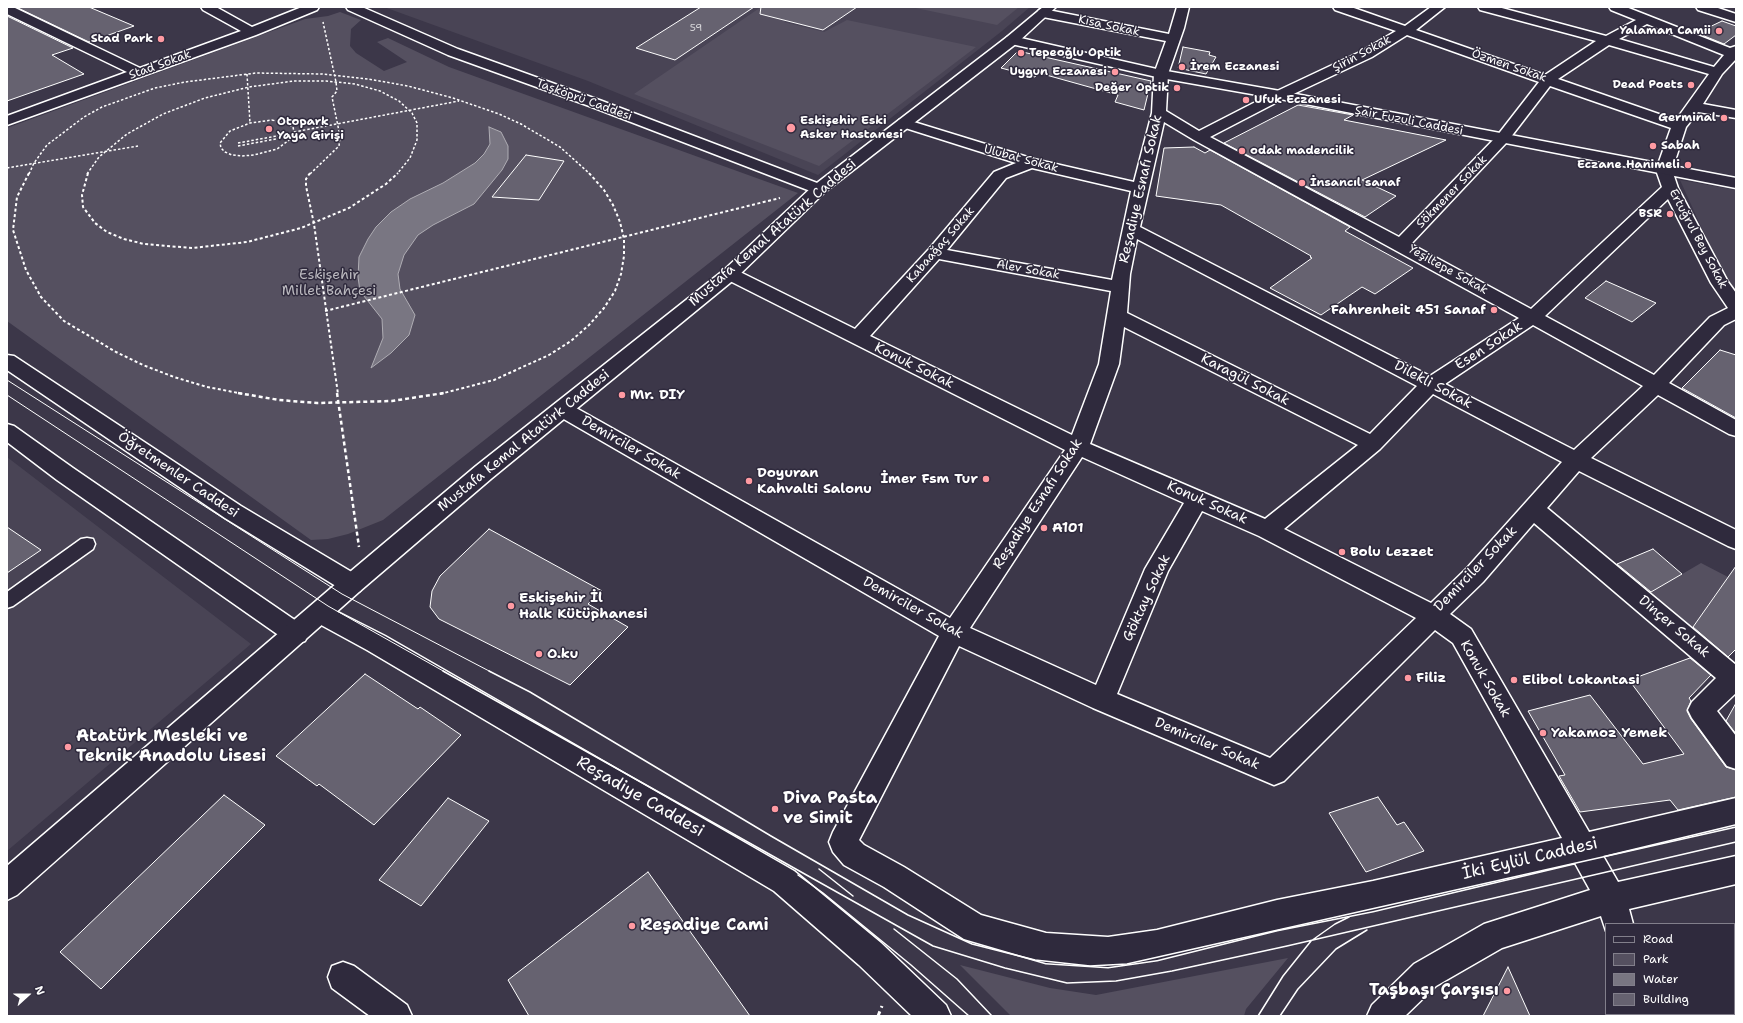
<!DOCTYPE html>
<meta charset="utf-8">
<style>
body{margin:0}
#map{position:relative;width:1743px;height:1023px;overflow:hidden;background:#3c3749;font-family:"Shantell Sans",sans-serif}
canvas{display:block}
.frame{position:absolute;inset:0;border:8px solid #fff;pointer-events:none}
.legend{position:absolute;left:1605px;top:923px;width:130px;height:92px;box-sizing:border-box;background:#2f2a3d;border:1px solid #827f8b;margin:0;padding:5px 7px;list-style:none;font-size:12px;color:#fff}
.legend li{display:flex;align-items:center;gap:8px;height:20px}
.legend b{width:20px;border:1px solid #827f8b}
.north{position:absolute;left:8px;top:975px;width:40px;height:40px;-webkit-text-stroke:3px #2f2a3d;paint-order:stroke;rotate:69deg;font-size:11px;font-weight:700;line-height:16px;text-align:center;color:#fff}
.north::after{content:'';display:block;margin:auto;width:14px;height:18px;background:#fff;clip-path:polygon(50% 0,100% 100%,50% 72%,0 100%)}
</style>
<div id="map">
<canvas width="1743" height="1023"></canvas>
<div class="frame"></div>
<ul class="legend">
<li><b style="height:5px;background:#2f2a3d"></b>Road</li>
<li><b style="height:11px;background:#555060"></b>Park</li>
<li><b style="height:11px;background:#797682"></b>Water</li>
<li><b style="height:11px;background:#666270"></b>Building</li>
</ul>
<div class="north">N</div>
</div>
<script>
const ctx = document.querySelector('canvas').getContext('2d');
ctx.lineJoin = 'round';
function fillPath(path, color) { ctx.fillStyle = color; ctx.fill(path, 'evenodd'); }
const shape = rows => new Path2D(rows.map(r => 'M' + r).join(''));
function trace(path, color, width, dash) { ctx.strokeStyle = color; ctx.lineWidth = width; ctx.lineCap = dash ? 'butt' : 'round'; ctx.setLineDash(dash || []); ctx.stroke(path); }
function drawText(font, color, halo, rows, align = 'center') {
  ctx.font = font + ' "Shantell Sans",sans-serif'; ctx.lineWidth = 3; ctx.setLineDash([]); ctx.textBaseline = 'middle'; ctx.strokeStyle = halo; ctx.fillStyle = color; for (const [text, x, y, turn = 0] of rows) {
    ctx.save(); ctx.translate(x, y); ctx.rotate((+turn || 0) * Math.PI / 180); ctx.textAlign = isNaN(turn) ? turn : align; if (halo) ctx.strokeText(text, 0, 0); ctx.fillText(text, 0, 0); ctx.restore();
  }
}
const built = shape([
 [384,7,1030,7,1002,31,818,175,588,81],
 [1680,180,1736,190,1736,294,1731,293],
 [7,457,251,644,7,851]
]);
const green = shape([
 [761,7,799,11,784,22,824,32,847,20,976,47,819,166,634,94],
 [911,7,1019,7,997,25],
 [340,12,361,20,351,29,350,46,356,53,384,71,407,62,377,42,388,38,449,67,798,193,383,520,348,534,328,539,311,540,7,321,7,128,305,19,328,16],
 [1701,563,1728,577,1692,628,1645,596],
 [1288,958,1246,1009,1244,1016,1011,1016,960,965,1050,988,1096,995]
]);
const water = shape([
 [489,127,501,132,508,146,508,159,502,170,474,204,433,225,418,235,404,255,398,274,400,289,415,315,409,335,391,353,371,368,383,338,382,319,360,291,358,277,359,257,368,239,376,227,391,212,410,199,443,183,475,163,484,154,490,144,489,127]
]);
const building = shape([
 [16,7,89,7,134,26,89,42,16,7],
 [701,7,754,7,675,60,636,48,701,7],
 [761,7,857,7,823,30,760,14,761,7],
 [7,16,73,48,52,55,84,74,7,101,7,16],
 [1722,21,1736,26,1736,35,1724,44,1697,33,1722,21],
 [1183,47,1210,52,1209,55,1216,57,1206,74,1178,68,1183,47],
 [1018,51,1151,81,1144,110,1115,102,1118,95,1039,73,1035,77,1001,68,1018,51],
 [1298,105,1353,115,1344,120,1446,140,1362,180,1396,196,1365,217,1224,143,1298,105],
 [1194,147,1205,153,1210,150,1350,227,1345,231,1413,268,1375,294,1362,287,1321,315,1270,288,1312,258,1310,257,1311,256,1221,205,1156,196,1164,148,1194,147],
 [526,155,564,161,539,200,492,197,526,155],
 [1606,281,1656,303,1632,322,1585,298,1606,281],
 [1720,350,1736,355,1736,418,1682,388,1720,350],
 [7,527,41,550,7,573,7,527],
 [489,529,602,591,588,604,628,627,570,685,439,619,430,607,432,591,440,576,489,529],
 [1653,549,1682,574,1651,592,1617,564,1653,549],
 [1736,566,1736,649,1728,657,1693,627,1736,566],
 [1690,658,1711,675,1689,698,1691,701,1687,711,1691,719,1726,767,1736,770,1736,797,1678,810,1670,800,1580,812,1559,776,1565,775,1528,711,1590,695,1643,764,1684,754,1629,680,1690,658],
 [365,674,418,709,420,707,461,735,374,825,319,784,317,786,276,756,365,674],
 [1736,703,1736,734,1726,721,1736,703],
 [224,795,265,825,101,989,60,952,224,795],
 [1378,797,1397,825,1404,822,1424,851,1366,872,1329,813,1378,797],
 [448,798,489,821,421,906,379,880,448,798],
 [648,872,750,1016,529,1016,508,980,648,872],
 [1508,967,1530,1016,1483,1016,1508,967]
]);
const pathFar3 = shape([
 [247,74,250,123],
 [272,120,288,124,293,127,294,132,292,138,277,149,254,155,242,156,232,155,225,152,221,148,220,143,230,131,250,123,272,120],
 [294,132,459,101],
 [238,143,293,133],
 [238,146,292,136],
 [7,168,138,146],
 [29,174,34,163,47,145,84,117,102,107,155,88,185,82,256,73,322,74,368,79,408,86,453,98,499,114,521,124,560,147,590,174],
 [87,174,99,157,127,134,163,114,205,98,249,87,294,81,326,81,355,84,380,91,399,101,412,113,417,123,417,140,410,158,397,174],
 [310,174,339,146,340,136,332,97,337,91,336,82,323,22]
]);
const pathFar2 = shape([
 [29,173,17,197,13,230,26,270,41,297,64,321,116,352,143,365,174,377,207,387,244,394],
 [88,173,82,195,83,207,95,223,107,232,124,239,144,244,192,248,247,242,301,228,349,208,386,184,398,173],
 [310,173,306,179,306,186,314,224,338,394],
 [325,311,780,198],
 [440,394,494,380,549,355,571,341,589,325,604,308,615,291,621,274,624,256,624,239,620,222,613,205,604,190,589,173]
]);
const pathFar1 = shape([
 [238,393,279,400,317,403,392,401,444,393],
 [337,393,359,547]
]);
const path = shape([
 [878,1016,882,1006]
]);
const service = shape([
 [87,538,93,539,95,544,93,549,13,606,7,608,7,592,81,539,87,538]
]);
const minor = shape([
 [7,7,13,7,140,68,241,31,203,10,201,7,216,7,252,27,302,7,319,7,317,10,256,35,7,125,7,116,127,72,7,14,7,7],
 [1177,7,1189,7,1184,28,1168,74,1166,111,1199,131,1275,92,1362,51,1396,31,1335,10,1333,7,1351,7,1405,26,1431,7,1445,7,1416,30,1545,75,1596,41,1480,10,1478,7,1498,7,1606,36,1636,20,1611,10,1609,7,1626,7,1730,48,1736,46,1736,59,1722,74,1703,104,1736,110,1736,118,1698,112,1686,127,1672,170,1678,188,1728,282,1736,293,1736,319,1724,325,1669,383,1736,420,1736,436,1729,434,1658,395,1591,458,1736,530,1736,549,1728,546,1579,471,1547,508,1736,665,1736,693,1717,711,1736,736,1736,769,1727,766,1692,718,1688,710,1692,702,1716,678,1534,523,1483,582,1450,614,1471,629,1589,832,1736,798,1736,824,1603,856,1618,882,1736,856,1736,884,1629,909,1633,924,1606,924,1606,931,1601,916,1502,948,1436,986,1405,1016,1367,1016,1372,1005,1414,964,1484,924,1590,890,1575,863,1373,911,1277,930,1157,960,1108,967,1046,963,964,939,884,887,844,865,833,852,829,842,833,832,939,636,555,414,552,409,555,404,562,402,569,404,950,618,1065,450,724,278,721,274,724,270,730,269,736,270,855,329,929,249,994,172,1016,163,899,126,897,123,899,120,904,119,1034,159,1134,182,1152,113,1154,74,1166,41,1043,17,1039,16,1037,13,1039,10,1043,9,1169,34,1177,7],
 [1647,24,1724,55,1714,67,1619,39,1647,24],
 [1407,35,1539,82,1497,136,1399,237,1210,137,1285,98,1372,57,1407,35],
 [1609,45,1709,74,1676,120,1558,79,1609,45],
 [1550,86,1671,128,1656,170,1662,187,1531,309,1411,244,1507,142,1550,86],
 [1164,122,1194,140,1519,318,1430,376,1140,227,1164,122],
 [1032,168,1131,191,1112,280,947,250,1006,178,1032,168],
 [1668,199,1711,283,1728,308,1710,317,1654,375,1545,316,1668,199],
 [1137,239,1417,386,1370,434,1127,313,1130,274,1137,239],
 [939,259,1111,291,1099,364,1072,435,870,336,939,259],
 [1533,325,1643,386,1574,450,1445,384,1533,325],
 [1124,327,1358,445,1265,519,1090,444,1119,364,1124,327],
 [1433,394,1562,462,1467,568,1431,603,1284,529,1380,449,1433,394],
 [1082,457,1184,503,1145,569,1096,685,970,628,1082,457],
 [1202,511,1259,536,1416,618,1270,758,1117,694,1168,571,1202,511],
 [1435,630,1453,643,1562,838,1373,881,1277,900,1157,930,1108,937,1046,933,981,915,904,867,864,845,859,840,959,646,1093,708,1274,785,1284,781,1435,630],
 [1696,7,1715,7,1736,14,1736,22,1698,10,1696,7],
 [320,603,385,636,794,871,881,943,946,1005,951,1016,912,1016,859,965,774,891,367,650,312,620,308,613,312,606,320,603],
 [343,962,354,966,407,1005,412,1016,370,1016,332,988,328,977,332,966,343,962],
 [1627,1014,1659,1014,1659,1016,1627,1016,1627,1014]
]);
const secondary = shape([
 [346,7,362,7,458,49,602,101,825,186,827,189,825,192,819,194,813,192,592,107,448,55,348,10,346,7],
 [1012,36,1161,70,1280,91,1736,178,1736,188,1280,99,1161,78,1007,43,1005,40,1007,37,1012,36],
 [7,355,14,356,241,506,360,577,364,584,360,591,352,594,344,591,225,518,7,370,7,355],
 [7,424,14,426,73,468,305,627,308,634,305,641,296,644,287,641,57,480,7,442,7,424]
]);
const primary = shape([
 [1043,7,1056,7,1017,43,825,192,736,278,492,478,360,591,17,895,7,900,7,866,344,577,476,466,724,270,813,186,1007,37,1043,7]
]);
const tramFar1 = shape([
 [7,380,342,594,491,672],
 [7,395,328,606,445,672]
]);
const tram = shape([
 [443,671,933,946,1005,968,1067,983,1116,981,1172,971,1287,946,1736,842],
 [489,671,530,692,771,836,908,915,972,944,1035,960,1090,966,1127,964,1736,827],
 [819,869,853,896],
 [798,875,823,893,911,965,969,1016],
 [894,929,957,979,992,1016],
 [1258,1016,1283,976,1311,941,1335,924,1349,917],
 [1280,1016,1298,989,1336,949,1367,930]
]);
const markers = [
 [1719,31,4,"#ff9aa2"],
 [161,39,4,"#ff9aa2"],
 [1021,53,4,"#ff9aa2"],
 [1182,67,4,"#ff9aa2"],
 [1115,72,4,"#ff9aa2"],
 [1691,85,4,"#ff9aa2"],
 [1177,88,4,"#ff9aa2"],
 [1246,100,4,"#ff9aa2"],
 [1724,118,4,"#ff9aa2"],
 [791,128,5,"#ff9aa2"],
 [269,129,4,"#ff9aa2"],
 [1653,146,4,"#ff9aa2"],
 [1242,151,4,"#ff9aa2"],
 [1688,165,4,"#ff9aa2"],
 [1302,183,4,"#ff9aa2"],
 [1670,214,4,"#ff9aa2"],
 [1494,310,4,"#ff9aa2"],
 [622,395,4,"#ff9aa2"],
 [986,479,4,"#ff9aa2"],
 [749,481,4,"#ff9aa2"],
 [1044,528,4,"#ff9aa2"],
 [1342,552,4,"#ff9aa2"],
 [511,606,4,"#ff9aa2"],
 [539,654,4,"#ff9aa2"],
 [1408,678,4,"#ff9aa2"],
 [1514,680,4,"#ff9aa2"],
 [1543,733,4,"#ff9aa2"],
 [68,747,4,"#ff9aa2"],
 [775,809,4,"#ff9aa2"],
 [632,926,4,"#ff9aa2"],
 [1507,991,4,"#ff9aa2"]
];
const farNumbernames = [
 ["59",696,28]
];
const farStreetnames = [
 ["Kısa Sokak",1109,26,12],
 ["Şirin Sokak",1362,54,-28],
 ["Stad Sokak",160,65,-20],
 ["Özmen Sokak",1509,66,19],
 ["Taşköprü Caddesi",584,100,20],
 ["Şair Fuzuli Caddesi",1409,121,11],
 ["Ulubat Sokak",1021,159,15],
 ["Sökmener Sokak",1452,192,-46],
 ["Ertuğrul Bey Sokak",1698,239,62],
 ["Kabaağaç Sokak",941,245,-49],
 ["Alev Sokak",1028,270,10],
 ["Yeşiltepe Sokak",1448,270,29]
];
const farPoinames = [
 ["Yalaman Camii",1711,31],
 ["Stad Park",153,39],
 ["Tepeoğlu Optik",1029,53,"left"],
 ["İrem Eczanesi",1190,67,"left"],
 ["Uygun Eczanesi",1107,72],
 ["Dead Poets",1683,85],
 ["Değer Optik",1169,88],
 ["Ufuk Eczanesi",1254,100,"left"],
 ["Germinal",1716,118],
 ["Eskişehir Eski",800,121,"left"],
 ["Asker Hastanesi",800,135,"left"],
 ["Otopark",277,122,"left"],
 ["Yaya Girişi",277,136,"left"],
 ["Sabah",1661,146,"left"],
 ["odak madencilik",1250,151,"left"],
 ["Eczane Hanimeli",1680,165],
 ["İnsancıl sanaf",1310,183,"left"],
 ["BSR",1662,214]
];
const streetNames = [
 ["Reşadiye Esnafı Sokak",1141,189,-77],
 ["Mustafa Kemal Atatürk Caddesi",773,233,-41],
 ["Esen Sokak",1489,346,-33],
 ["Konuk Sokak",914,366,26],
 ["Karagül Sokak",1245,380,27],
 ["Dilekli Sokak",1433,385,28],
 ["Mustafa Kemal Atatürk Caddesi",524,441,-39],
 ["Demirciler Sokak",631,448,30],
 ["Öğretmenler Caddesi",178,475,34],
 ["Konuk Sokak",1207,503,24],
 ["Reşadiye Esnafı Sokak",1038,504,-57],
 ["Demirciler Sokak",1476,569,-46],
 ["Göktay Sokak",1147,598,-65],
 ["Demirciler Sokak",913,608,29],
 ["Dinçer Sokak",1674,627,40],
 ["Konuk Sokak",1485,679,60],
 ["Demirciler Sokak",1207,744,23]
];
const parkNames = [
 ["Eskişehir",329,275],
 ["Millet Bahçesi",329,291]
];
const poiNames = [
 ["Fahrenheit 451 Sanaf",1486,310,"right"],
 ["Mr. DIY",630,395],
 ["Doyuran",757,473],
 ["Kahvalti Salonu",757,489],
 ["İmer Fsm Tur",978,479,"right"],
 ["A101",1052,528],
 ["Bolu Lezzet",1350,552],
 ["Eskişehir İl",519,598],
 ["Halk Kütüphanesi",519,614],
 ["O.ku",547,654],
 ["Filiz",1416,678],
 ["Elibol Lokantasi",1522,680],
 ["Yakamoz Yemek",1551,733]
];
const nearPoinames = [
 ["Atatürk Mesleki ve",76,737],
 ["Teknik Anadolu Lisesi",76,757],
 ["Diva Pasta",783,799],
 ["ve Simit",783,819],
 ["Reşadiye Cami",640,926],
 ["Taşbaşı Çarşısı",1499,991,"right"]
];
const nearStreetnames = [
 ["Reşadiye Caddesi",640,797,30],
 ["İki Eylül Caddesi",1530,859,-13]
];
fillPath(built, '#494455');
fillPath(green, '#555060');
fillPath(water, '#797682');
trace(water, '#afadb4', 1);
fillPath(building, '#666270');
trace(building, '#fff', 1);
trace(service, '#fff', 3);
trace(minor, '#fff', 3);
trace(secondary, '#fff', 3);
trace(primary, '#fff', 3);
trace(pathFar3, '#fff', 1.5, [2.5, 2]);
trace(pathFar2, '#fff', 2, [3, 2.5]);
trace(pathFar1, '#fff', 2.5, [4, 3]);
trace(path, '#fff', 3, [5, 4]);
fillPath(service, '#2f2a3d');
fillPath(minor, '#2f2a3d');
fillPath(secondary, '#2f2a3d');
fillPath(primary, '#2f2a3d');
trace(tramFar1, '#fff', 1);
trace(tram, '#fff', 1.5);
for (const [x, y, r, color] of markers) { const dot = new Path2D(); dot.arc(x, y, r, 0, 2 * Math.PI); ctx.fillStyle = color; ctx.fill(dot); trace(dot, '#2f2a3d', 1.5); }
drawText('10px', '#d9d8db', null, farNumbernames);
drawText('12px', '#fff', '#2f2a3d', farStreetnames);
drawText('bold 12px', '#fff', '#2f2a3d', farPoinames, 'right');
drawText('14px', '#fff', '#2f2a3d', streetNames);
drawText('14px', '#bbb9bf', '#2f2a3d', parkNames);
drawText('bold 14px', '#fff', '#2f2a3d', poiNames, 'left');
drawText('bold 17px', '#fff', '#2f2a3d', nearPoinames, 'left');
drawText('17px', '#fff', '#2f2a3d', nearStreetnames);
</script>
